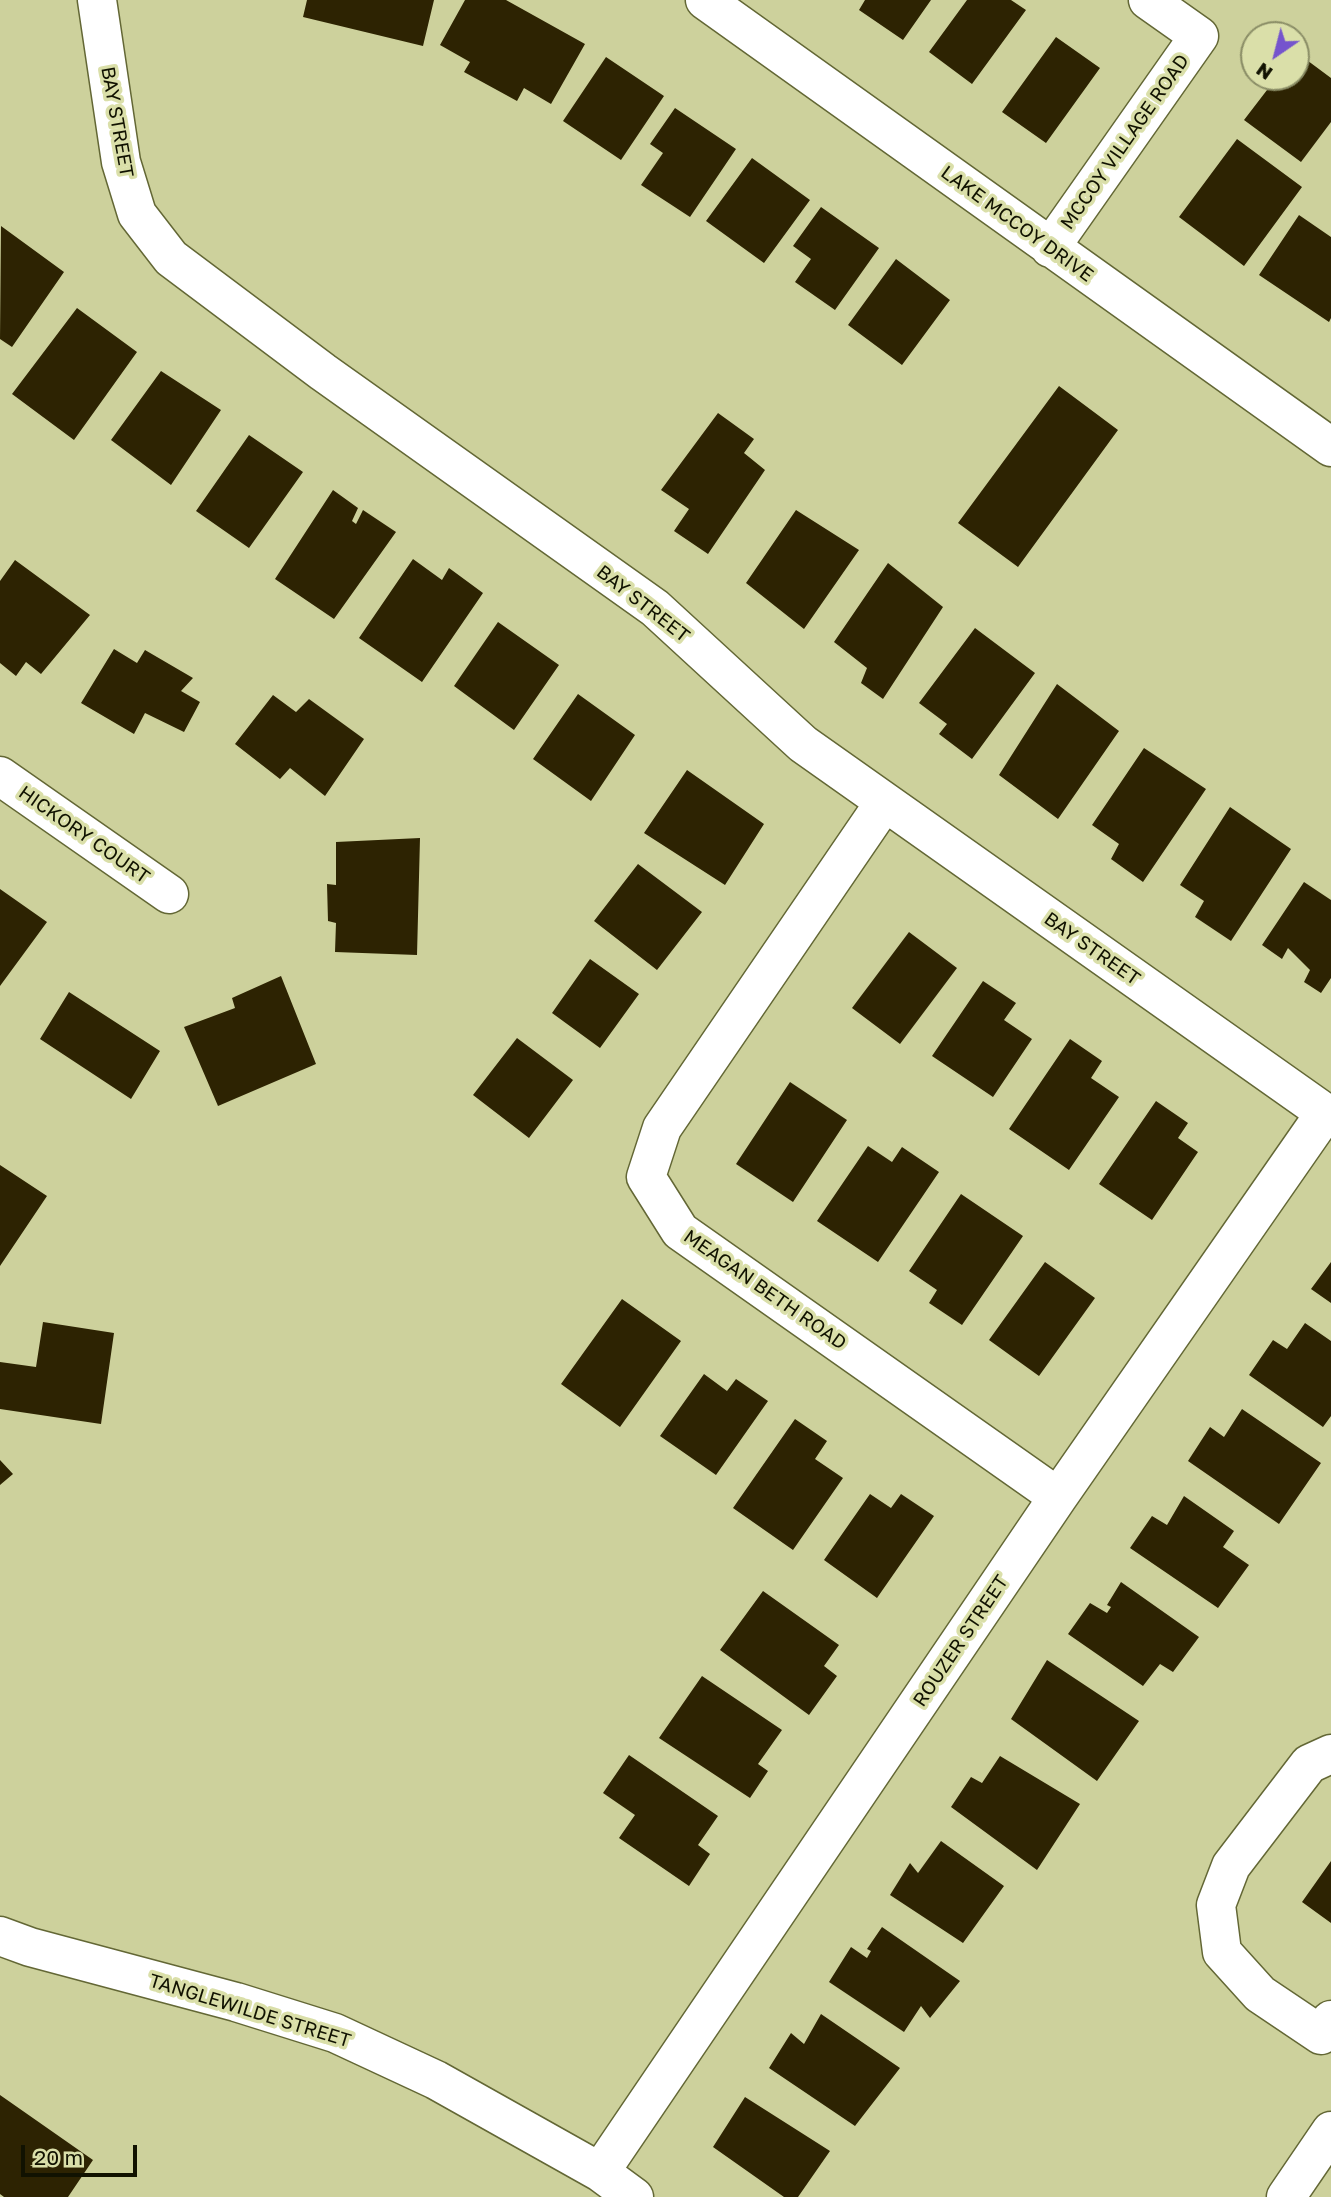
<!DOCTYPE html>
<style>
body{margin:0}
#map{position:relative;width:1331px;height:2197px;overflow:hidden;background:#cdd19c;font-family:"Golos Text",sans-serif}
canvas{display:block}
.north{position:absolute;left:1240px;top:21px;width:70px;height:70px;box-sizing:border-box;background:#dadfa9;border:2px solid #8a8d66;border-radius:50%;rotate:215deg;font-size:19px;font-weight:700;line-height:28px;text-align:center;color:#111201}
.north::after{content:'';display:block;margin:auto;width:24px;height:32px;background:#7554cd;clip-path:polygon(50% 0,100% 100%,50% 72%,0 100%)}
.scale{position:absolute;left:21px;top:2145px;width:116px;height:32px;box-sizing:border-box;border:4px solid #111201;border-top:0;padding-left:9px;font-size:21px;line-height:24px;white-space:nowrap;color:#111201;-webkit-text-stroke:5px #dadfa9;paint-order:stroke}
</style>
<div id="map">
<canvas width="1331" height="2197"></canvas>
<div class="north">N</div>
<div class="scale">20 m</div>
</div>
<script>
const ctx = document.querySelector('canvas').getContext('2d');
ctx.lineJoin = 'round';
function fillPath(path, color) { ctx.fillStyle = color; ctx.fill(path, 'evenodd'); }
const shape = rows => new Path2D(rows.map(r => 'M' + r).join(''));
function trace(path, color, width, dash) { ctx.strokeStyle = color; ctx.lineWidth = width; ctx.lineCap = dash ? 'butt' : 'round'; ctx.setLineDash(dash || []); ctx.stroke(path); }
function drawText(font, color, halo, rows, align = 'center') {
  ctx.font = font + ' "Golos Text",sans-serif'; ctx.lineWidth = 7; ctx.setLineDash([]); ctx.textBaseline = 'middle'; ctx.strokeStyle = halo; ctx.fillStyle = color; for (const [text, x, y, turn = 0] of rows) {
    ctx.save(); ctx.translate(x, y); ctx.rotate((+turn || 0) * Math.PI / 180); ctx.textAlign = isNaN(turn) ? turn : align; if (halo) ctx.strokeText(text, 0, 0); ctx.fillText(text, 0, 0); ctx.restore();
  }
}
const building = shape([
 [307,0,434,0,423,46,303,17],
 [465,0,506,0,585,44,551,104,524,88,517,101,464,72,470,62,440,45],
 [865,0,931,0,903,40,859,10],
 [967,0,1011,0,1026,10,972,84,929,52],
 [1056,37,1100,68,1046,143,1002,112],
 [1296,52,1331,78,1331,122,1301,162,1244,120,1277,77,1296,77],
 [606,57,664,96,621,160,563,121],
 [675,108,736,149,690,217,641,185,663,153,650,144],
 [1237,139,1302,187,1244,266,1179,217],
 [752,158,810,200,764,263,706,221],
 [821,207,879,248,835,310,795,282,811,259,793,246],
 [1299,215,1331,237,1331,318,1329,322,1259,275],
 [1,226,64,272,12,347,0,339],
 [896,259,950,300,902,365,848,325],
 [77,308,137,352,74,440,12,394],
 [161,371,221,410,171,485,111,440],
 [1059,386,1118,430,1018,567,958,523],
 [718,413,754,439,744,453,765,470,708,554,674,531,689,509,661,490],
 [249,435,303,472,249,548,196,511],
 [333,490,358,508,352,521,356,524,363,510,396,532,334,619,275,579],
 [796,510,859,550,804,629,746,583],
 [413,559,442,580,449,568,483,593,422,682,359,638],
 [15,560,90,615,41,674,26,662,16,676,0,663,0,581],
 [888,563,943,607,883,699,861,683,867,668,834,642],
 [498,622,559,665,514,730,454,686],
 [975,628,1035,673,972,759,939,734,947,724,919,703],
 [114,649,137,663,145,650,193,678,181,691,200,702,184,732,145,713,134,734,81,703],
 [1057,684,1119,731,1058,819,999,775],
 [578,694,635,735,591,801,533,759],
 [273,695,296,712,309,699,364,739,325,796,290,768,280,779,235,744],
 [1144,748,1206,789,1143,882,1111,859,1119,844,1092,825],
 [687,770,764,824,725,885,644,833],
 [1230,807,1291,849,1231,941,1195,917,1204,901,1180,885],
 [420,838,417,955,335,952,336,923,328,921,327,884,336,885,336,842],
 [638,864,702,912,657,970,594,921],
 [1304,882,1331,900,1331,978,1321,993,1304,982,1310,970,1288,948,1282,959,1262,945],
 [0,889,47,922,0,986],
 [909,932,957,968,900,1044,852,1008],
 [590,959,639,994,600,1048,552,1013],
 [281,976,316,1064,218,1106,184,1027,235,1008,232,998],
 [983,981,1016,1003,1004,1020,1032,1039,993,1097,932,1056],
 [69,992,160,1051,131,1099,40,1039],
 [517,1038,573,1080,529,1138,473,1095],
 [1070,1039,1102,1061,1091,1078,1119,1097,1069,1170,1009,1129],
 [790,1082,847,1120,793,1202,736,1164],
 [1156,1101,1188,1123,1178,1138,1198,1152,1152,1220,1099,1184],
 [868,1146,892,1162,902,1147,939,1172,878,1262,817,1221],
 [0,1165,47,1196,0,1266],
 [961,1194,1023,1236,962,1325,929,1303,937,1290,909,1271],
 [1045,1262,1095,1298,1039,1376,989,1340],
 [1331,1262,1331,1303,1311,1289],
 [622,1299,681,1341,620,1427,561,1384],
 [43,1322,114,1333,101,1424,0,1409,0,1362,36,1367],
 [1305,1323,1331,1341,1331,1416,1323,1427,1249,1375,1273,1340,1287,1349],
 [704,1374,727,1391,736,1379,768,1401,716,1475,660,1436],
 [1242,1409,1321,1463,1279,1524,1188,1461,1210,1427,1224,1437],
 [795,1419,827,1441,815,1459,843,1478,793,1550,733,1508],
 [0,1460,13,1474,0,1485],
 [870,1494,891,1508,901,1494,934,1516,877,1598,824,1560],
 [1184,1496,1234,1531,1223,1547,1249,1565,1218,1608,1130,1548,1152,1516,1167,1525],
 [1121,1582,1199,1637,1173,1672,1160,1664,1143,1686,1068,1634,1090,1603,1107,1613,1111,1607,1107,1605],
 [763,1591,839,1645,824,1666,837,1676,809,1715,720,1650],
 [1047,1660,1139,1721,1097,1781,1011,1719],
 [702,1676,782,1730,758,1764,768,1771,750,1798,659,1738],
 [629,1755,718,1816,698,1845,710,1854,689,1886,619,1838,635,1815,603,1793],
 [1000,1756,1080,1804,1037,1870,951,1807,971,1777,982,1783],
 [941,1841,1004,1886,963,1943,890,1895,910,1863,918,1873],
 [1331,1861,1331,1923,1302,1902],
 [882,1927,960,1981,930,2018,921,2006,904,2032,829,1982,851,1947,867,1958,871,1951,867,1949],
 [821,2014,900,2068,855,2126,769,2068,791,2033,804,2044],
 [0,2095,93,2160,68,2197,4,2197,0,2194],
 [745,2097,830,2151,798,2197,784,2197,713,2147]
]);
const minor = shape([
 [97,0,121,162,137,214,171,258,323,372,655,608,803,744,1331,1117],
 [705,0,1331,447],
 [1050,248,1199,36,1148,0],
 [0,776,169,894],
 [884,803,662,1128,646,1177,680,1231,1058,1497],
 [1331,1754,1309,1764,1231,1866,1216,1905,1222,1952,1260,1994,1321,2035,1331,2020],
 [0,1936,30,1947,236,2002,335,2033,436,2080,600,2172,634,2197],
 [600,2172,1058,1497,1325,1113],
 [1286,2197,1331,2131]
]);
const streetNames = [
 ["BAY STREET",117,122,80],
 ["MCCOY VILLAGE ROAD",1125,142,-55],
 ["LAKE MCCOY DRIVE",1017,224,36],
 ["BAY STREET",643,604,38],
 ["HICKORY COURT",84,835,35],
 ["BAY STREET",1092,949,35],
 ["MEAGAN BETH ROAD",765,1290,35],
 ["ROUZER STREET",961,1641,-56],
 ["TANGLEWILDE STREET",250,2011,17]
];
fillPath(building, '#2d2302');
trace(minor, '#636735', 41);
trace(minor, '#fff', 38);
drawText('19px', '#111201', '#dadfa9', streetNames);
</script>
